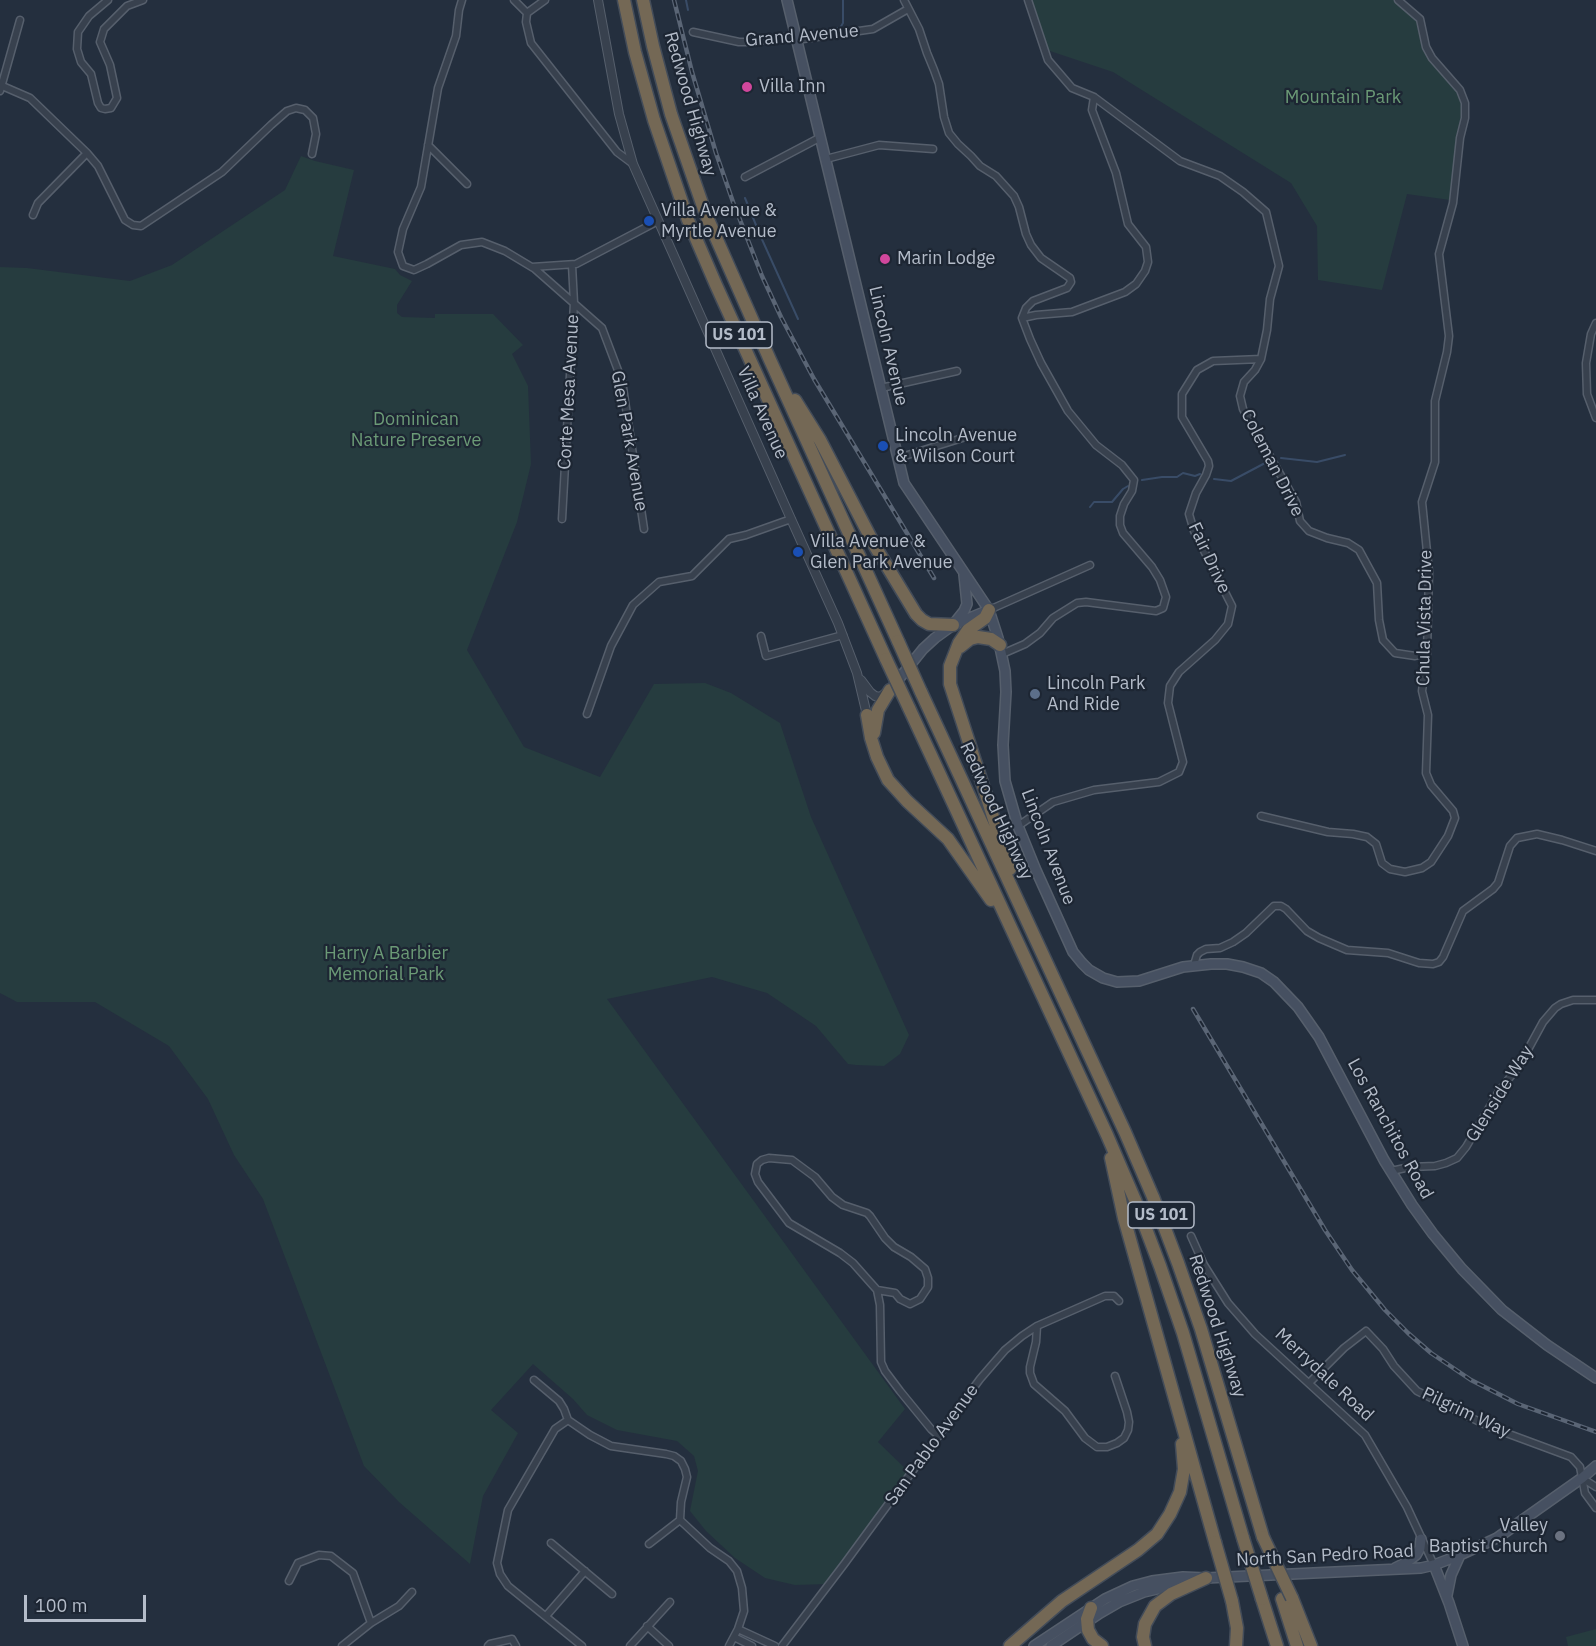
<!DOCTYPE html>
<style>
body{margin:0}
#map{position:relative;width:1596px;height:1646px;overflow:hidden;background:#242f3e;font-family:"IBM Plex Sans",sans-serif}
canvas{display:block}
.scale{position:absolute;left:24px;top:1595px;width:122px;height:27px;box-sizing:border-box;border:3px solid #b4bcc9;border-top:0;padding-left:8px;font-size:18px;line-height:21px;white-space:nowrap;color:#b4bcc9;-webkit-text-stroke:4px #1d2633;paint-order:stroke}
</style>
<div id="map">
<canvas width="1596" height="1646"></canvas>
<div class="scale">100 m</div>
</div>
<script>
const ctx = document.querySelector('canvas').getContext('2d');
ctx.lineJoin = 'round';
function fillPath(path, color) { ctx.fillStyle = color; ctx.fill(path, 'evenodd'); }
const shape = rows => new Path2D(rows.map(r => 'M' + r).join(''));
function trace(path, color, width, dash) { ctx.strokeStyle = color; ctx.lineWidth = width; ctx.lineCap = dash ? 'butt' : 'round'; ctx.setLineDash(dash || []); ctx.stroke(path); }
function drawText(font, color, halo, rows, align = 'center') {
  ctx.font = font + ' "IBM Plex Sans",sans-serif'; ctx.lineWidth = 4.5; ctx.setLineDash([]); ctx.textBaseline = 'middle'; ctx.strokeStyle = halo; ctx.fillStyle = color; for (const [text, x, y, turn = 0] of rows) {
    ctx.save(); ctx.translate(x, y); ctx.rotate((+turn || 0) * Math.PI / 180); ctx.textAlign = isNaN(turn) ? turn : align; if (halo) ctx.strokeText(text, 0, 0); ctx.fillText(text, 0, 0); ctx.restore();
  }
}
const green = shape([
 [1031,0,1400,0,1417,12,1429,50,1462,90,1466,108,1457,173,1450,200,1407,194,1382,290,1318,280,1317,226,1291,183,1113,72,1047,50],
 [301,156,315,161,354,170,333,256,395,269,400,275,412,281,397,305,397,313,402,317,435,318,435,314,493,314,523,345,512,354,528,386,531,464,517,522,467,650,524,747,600,777,654,684,705,683,731,693,780,723,811,817,909,1035,900,1054,884,1066,856,1065,848,1064,816,1026,767,993,712,977,607,999,905,1409,878,1442,911,1474,829,1584,795,1585,765,1578,735,1558,706,1531,690,1511,698,1471,694,1456,677,1441,617,1430,587,1415,573,1399,533,1364,491,1410,518,1433,483,1496,470,1564,399,1502,364,1466,263,1199,234,1155,208,1099,169,1046,95,1002,17,1002,0,993,0,267,27,268,130,281,172,265,285,190],
 [1596,1629,1596,1646,1568,1646,1566,1637]
]);
const stream = shape([
 [686,0,688,10],
 [809,32,840,28,843,23,843,0],
 [745,198,760,235,798,319],
 [1281,458,1317,462,1345,455],
 [1214,479,1231,481,1267,462],
 [1142,480,1162,477,1177,477,1183,473,1195,476,1200,474],
 [1090,507,1094,502,1112,502,1123,489,1128,486]
]);
const minor = shape([
 [108,0,89,16,78,32,77,49,81,62,91,74,98,103,101,108,105,109,111,108,117,98,110,65,100,42,104,29,127,6,143,0],
 [462,0,459,10,456,36,438,88,421,187,403,229,398,252,403,266,414,270,427,264,461,245,482,242,505,251,535,269,602,328,622,381,644,529],
 [514,0,527,13],
 [545,0,527,13,526,22,531,43,617,152,633,164],
 [904,0,919,29,927,53,934,70,939,84,944,117,949,133,958,144,971,156,980,166,996,176,1014,196,1019,207,1026,234,1031,245,1041,258,1070,278,1071,282,1067,288,1033,301,1026,308,1022,318,1030,339,1041,363,1068,411,1096,445,1122,465,1134,480,1132,491,1124,504,1120,516,1120,525,1123,533,1152,567,1160,580,1166,597,1163,608,1156,611,1086,602,1077,603,1053,618,1040,633,1025,644,1002,654],
 [1028,0,1048,60,1072,88,1094,97,1180,161,1220,176,1243,192,1266,212,1279,266,1270,299,1267,330,1261,359,1255,370,1244,382,1240,396,1243,409,1296,502,1300,521,1309,531,1327,538,1348,543,1359,550,1377,583,1379,620,1383,640,1395,653,1415,656,1427,653],
 [693,32,739,42,752,42,786,37,803,39,873,29,908,9],
 [0,85,30,98,87,153,98,166,125,220,133,225,141,226,222,172,271,125,287,111,296,108,305,110,313,118,316,134,312,154],
 [0,91,20,20],
 [428,145,467,184],
 [826,159,879,145,933,149],
 [745,177,821,137],
 [33,215,38,203,87,153],
 [532,267,576,264,658,221],
 [1022,318,1036,315,1072,312,1125,292,1136,284,1145,271,1148,262,1146,247,1128,224,1116,173,1092,110,1094,97],
 [1596,323,1591,334,1586,363,1587,394,1596,418],
 [881,388,957,371],
 [898,458,972,435],
 [562,519,574,303,572,265],
 [989,610,1090,565],
 [761,636,766,656,843,635],
 [587,714,611,646,633,605,659,582,692,576,729,539,746,535,791,519],
 [1261,816,1328,832,1353,834,1367,837,1376,844,1382,863,1390,869,1405,872,1422,868,1431,862,1448,836,1455,818,1453,811,1431,785,1426,773,1428,715,1422,691,1427,653,1429,572,1422,502,1435,462,1435,401,1447,352,1449,336,1439,254,1453,203,1460,138,1465,118,1465,103,1460,90,1432,58,1426,47,1420,19,1398,0],
 [1018,826,1053,802,1094,790,1159,782,1179,772,1183,762,1168,703,1170,686,1179,672,1215,640,1228,624,1232,606,1194,531,1189,514,1196,493,1206,475,1209,466,1208,461,1182,417,1182,394,1197,370,1213,361,1261,359],
 [1194,965,1197,955,1200,952,1206,949,1220,948,1233,942,1246,933,1274,906,1281,906,1286,909,1307,931,1319,938,1347,950,1388,953,1419,963,1433,964,1439,962,1443,957,1463,911,1493,889,1498,883,1510,846,1517,838,1537,834,1562,840,1596,851],
 [769,1158,792,1160,815,1177,832,1197,843,1205,867,1213,870,1216,885,1238,894,1247,911,1257,925,1269,928,1278,928,1287,920,1299,910,1304,900,1299,895,1293,877,1290,853,1263,840,1253,789,1223,758,1182,755,1174,757,1164,762,1160,769,1158],
 [1391,1171,1410,1167,1435,1166,1446,1163,1457,1158,1466,1147,1499,1091,1519,1066,1543,1022,1555,1008,1561,1004,1573,1000,1596,1000],
 [1191,1236,1204,1265,1228,1303,1255,1334,1365,1435,1407,1507,1434,1565],
 [877,1290,880,1305,881,1362,885,1371,900,1391,931,1429,939,1436],
 [1037,1326,1036,1342,1030,1367,1030,1373,1034,1384,1065,1411,1085,1438,1097,1447,1107,1447,1117,1443,1124,1438,1128,1430,1129,1422,1127,1412,1115,1376],
 [534,1380,559,1401,564,1409,568,1420],
 [1309,1383,1344,1348,1366,1331,1383,1349,1394,1366,1417,1391,1490,1427,1571,1457,1580,1467,1585,1493,1596,1508],
 [1582,1478,1596,1487],
 [551,1543,612,1594],
 [649,1544,680,1520],
 [289,1581,298,1563,319,1555,331,1556,353,1573,371,1623],
 [546,1616,585,1571],
 [647,1626,669,1646],
 [738,1629,775,1646],
 [734,1637,752,1646],
 [342,1646,371,1623,399,1606,412,1592],
 [488,1646,490,1644,512,1639,516,1646],
 [582,1646,508,1586,500,1574,497,1563,508,1510,555,1429,568,1420,590,1435,611,1446,666,1454,674,1456,681,1461,685,1469,687,1477,681,1502,680,1520,710,1548,729,1561,737,1571,742,1588,744,1611,738,1629,729,1646],
 [630,1646,670,1602],
 [782,1646,845,1563,980,1379,1005,1350,1022,1336,1037,1326,1105,1296,1114,1296,1119,1301]
]);
const tertiary = shape([
 [598,0,619,114,633,164,791,519,838,623,857,673,867,715],
 [861,680,870,692,875,696,880,697,887,692]
]);
const secondary = shape([
 [787,0,904,483,989,610,998,638,1005,671,1006,692,1003,745,1005,781,1018,826,1035,868,1073,952,1082,963,1089,970,1103,978,1117,982,1139,981,1183,967,1211,964,1227,964,1243,967,1261,973,1274,982,1298,1007,1319,1037,1384,1160,1412,1205,1433,1234,1462,1269,1502,1310,1547,1345,1596,1378],
 [956,621,964,611,967,604,964,575],
 [894,685,923,649,935,638,953,625,989,610],
 [1434,1565,1449,1603,1463,1646],
 [1395,1568,1407,1562,1416,1555,1420,1548,1421,1539],
 [1447,1595,1451,1575,1460,1555],
 [1034,1646,1105,1599,1133,1586,1152,1581,1183,1577,1206,1578,1421,1568,1434,1565,1460,1555,1497,1538,1582,1478,1596,1466],
 [1051,1646,1100,1613,1119,1602,1144,1592,1183,1583]
]);
const motorway = shape([
 [624,0,635,52,654,120,688,220,716,285,886,659],
 [643,0,653,46,671,114,706,215,770,360,898,641],
 [795,400,820,440,876,548,916,614,922,620,929,624,953,625],
 [989,610,985,618,968,630,959,643,950,666,950,684,1010,869],
 [960,647,970,639,978,637,991,639,1000,645],
 [921,692,1125,1132,1153,1197,1178,1263,1201,1329,1263,1537],
 [909,708,1107,1135,1135,1200,1160,1266,1183,1333,1243,1538],
 [867,715,871,738,877,757,888,780,907,801,948,839,991,900],
 [874,733,878,710,890,690],
 [1111,1158,1124,1218,1215,1542],
 [1292,1598,1311,1646],
 [1262,1599,1277,1646],
 [1282,1599,1297,1646],
 [1232,1601,1237,1628,1236,1646],
 [1091,1608,1087,1619,1088,1630,1093,1639,1102,1646],
 [1010,1646,1062,1601,1138,1550,1157,1534,1170,1514,1180,1492,1184,1469,1182,1444],
 [1145,1646,1143,1637,1145,1624,1155,1606,1171,1594,1206,1578]
]);
const rail = shape([
 [674,0,692,72,716,153,733,202,762,276,781,317,814,379,934,578],
 [1193,1009,1325,1230,1352,1270,1385,1310,1408,1333,1431,1353,1471,1380,1518,1404,1596,1432]
]);
const motorwayBridge = shape([
 [898,641,921,692],
 [886,659,909,708],
 [1263,1537,1292,1598],
 [1243,1538,1262,1599],
 [1215,1542,1232,1601]
]);
const markers = [
 [747,87,6,"#d1479c"],
 [649,221,6,"#1a4fb4"],
 [885,259,6,"#d1479c"],
 [883,446,6,"#1a4fb4"],
 [798,552,6,"#1a4fb4"],
 [1035,694,6,"#5c6f8a"],
 [1560,1536,6,"#6b7280"]
];
const shields = [
 [739,335,66],
 [1161,1215,66]
];
const shieldNames = [
 ["US 101",739,335],
 ["US 101",1161,1215]
];
const streetNames = [
 ["Grand Avenue",802,36,-5],
 ["Redwood Highway",690,104,74],
 ["Lincoln Avenue",888,346,77],
 ["Corte Mesa Avenue",569,392,-87],
 ["Villa Avenue",762,413,66],
 ["Glen Park Avenue",629,441,80],
 ["Coleman Drive",1272,463,63],
 ["Fair Drive",1209,558,65],
 ["Chula Vista Drive",1425,618,-89],
 ["Redwood Highway",996,811,65],
 ["Lincoln Avenue",1048,847,69],
 ["Glenside Way",1500,1094,-58],
 ["Los Ranchitos Road",1390,1129,61],
 ["Redwood Highway",1217,1326,72],
 ["Merrydale Road",1324,1375,43],
 ["Pilgrim Way",1466,1413,25],
 ["San Pablo Avenue",932,1445,-54],
 ["North San Pedro Road",1325,1556,-3]
];
const poiNames = [
 ["Villa Inn",759,87],
 ["Villa Avenue &",661,211],
 ["Myrtle Avenue",661,232],
 ["Marin Lodge",897,259],
 ["Lincoln Avenue",895,436],
 ["& Wilson Court",895,457],
 ["Villa Avenue &",810,542],
 ["Glen Park Avenue",810,563],
 ["Lincoln Park",1047,684],
 ["And Ride",1047,705],
 ["Valley",1548,1526,"right"],
 ["Baptist Church",1548,1547,"right"]
];
const parkNames = [
 ["Mountain Park",1343,98],
 ["Dominican",416,420],
 ["Nature Preserve",416,441],
 ["Harry A Barbier",386,954],
 ["Memorial Park",386,975]
];
fillPath(green, '#263c3f');
trace(stream, '#394c67', 2);
trace(minor, '#565f6c', 9);
trace(tertiary, '#565f6c', 10);
trace(secondary, '#565f6c', 12);
trace(motorway, '#434c59', 15);
trace(minor, '#38414e', 6);
trace(tertiary, '#38414e', 8);
trace(secondary, '#465061', 9);
trace(motorway, '#746855', 12);
trace(rail, '#5a6575', 4.5);
trace(rail, '#1d2633', 2, [7]);
trace(motorwayBridge, '#434c59', 15, []);
trace(motorwayBridge, '#746855', 12);
for (const [x, y, r, color] of markers) { const dot = new Path2D(); dot.arc(x, y, r, 0, 2 * Math.PI); ctx.fillStyle = color; ctx.fill(dot); trace(dot, '#1d2633', 2); }
for (const [x, y, w] of shields) { const box = new Path2D(); box.roundRect(x - w / 2, y - 13, w, 26, 4.5); ctx.fillStyle = '#1d2633'; ctx.fill(box); trace(box, '#b4bcc9', 1.5); }
drawText('bold 16px', '#b4bcc9', null, shieldNames);
drawText('18px', '#b4bcc9', '#1d2633', streetNames);
drawText('18px', '#b4bcc9', '#1d2633', poiNames, 'left');
drawText('18px', '#6b9a76', '#1d2633', parkNames);
</script>
